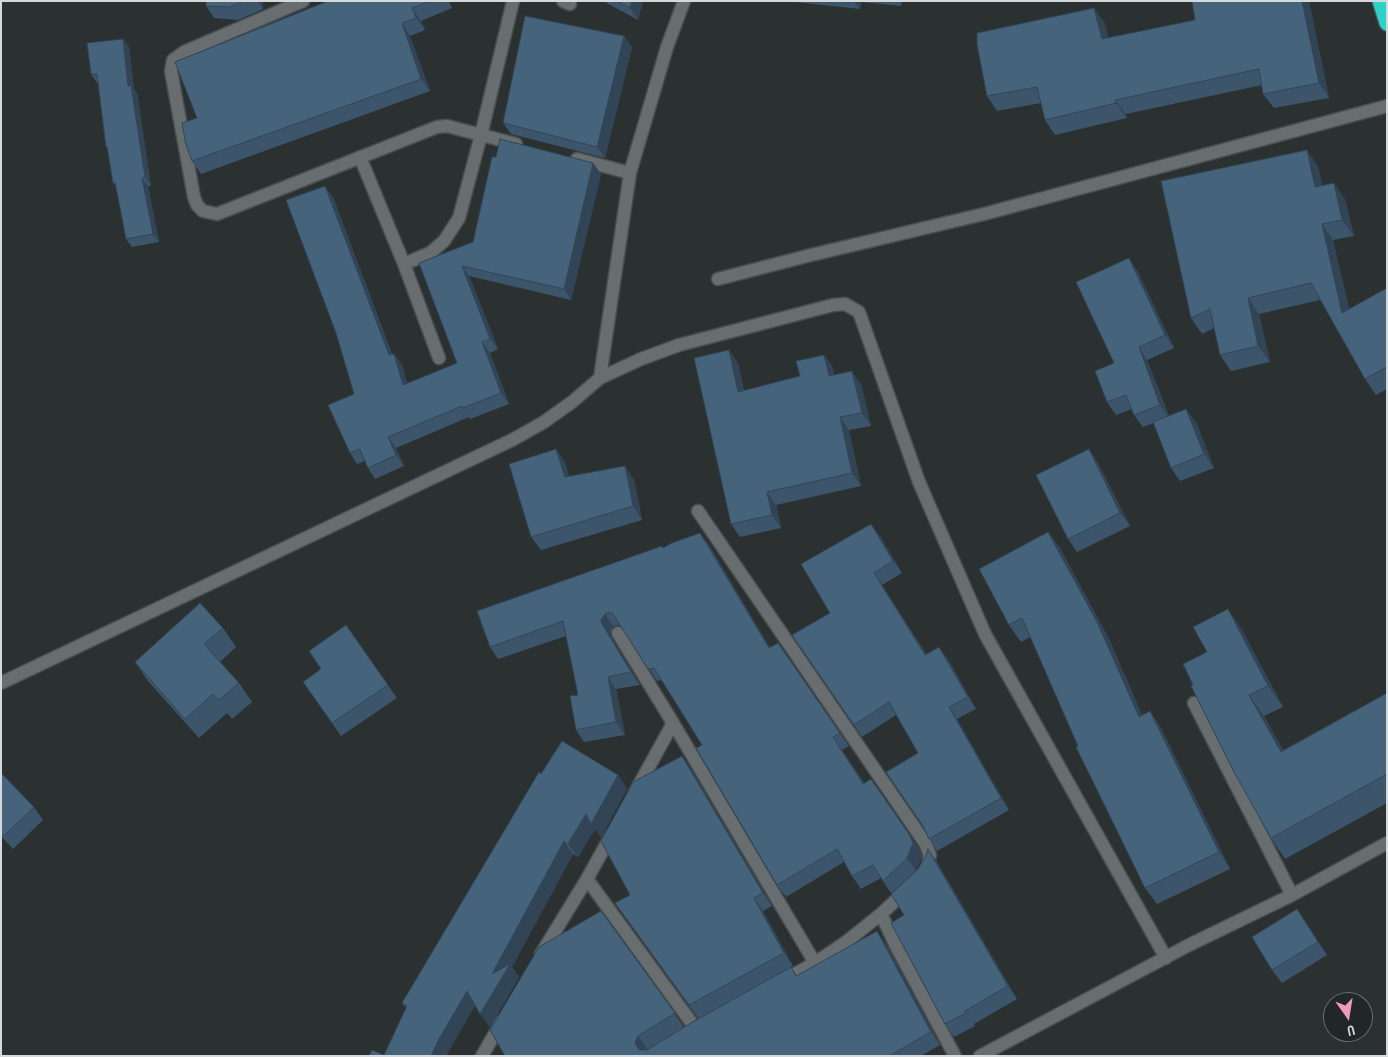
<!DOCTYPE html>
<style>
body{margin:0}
#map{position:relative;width:1388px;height:1057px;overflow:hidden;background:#2b3031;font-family:"PT Sans Narrow",sans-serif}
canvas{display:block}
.frame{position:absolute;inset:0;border:2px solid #d6d9da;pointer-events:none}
.north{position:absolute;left:1323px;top:992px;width:50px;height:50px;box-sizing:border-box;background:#212627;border:1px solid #696e6f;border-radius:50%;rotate:167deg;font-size:14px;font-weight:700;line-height:20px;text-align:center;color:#d6d9da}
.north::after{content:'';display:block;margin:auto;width:18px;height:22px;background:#ef9ab8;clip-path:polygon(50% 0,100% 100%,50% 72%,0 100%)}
</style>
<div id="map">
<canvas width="1388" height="1057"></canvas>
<div class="frame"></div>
<div class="north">U</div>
</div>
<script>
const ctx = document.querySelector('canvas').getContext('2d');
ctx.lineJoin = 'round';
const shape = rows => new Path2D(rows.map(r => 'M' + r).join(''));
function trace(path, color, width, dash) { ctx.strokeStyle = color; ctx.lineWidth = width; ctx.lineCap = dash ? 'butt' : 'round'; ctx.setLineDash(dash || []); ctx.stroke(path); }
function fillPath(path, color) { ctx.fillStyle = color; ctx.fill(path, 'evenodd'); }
const minor = shape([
 [303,1,184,52,173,60,171,71,194,197,197,205,203,211,217,214,437,127,447,126,516,144],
 [563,1,570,4],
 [360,157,404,264,430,253,444,241,459,218,481,135,513,1],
 [577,159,630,173],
 [404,264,439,358],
 [718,279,811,255,984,214,1387,106],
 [600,378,630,173,667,47,684,1],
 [698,511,925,843,930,855,928,865],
 [618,633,673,723,635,792],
 [1,683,512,440,544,422,572,402,600,378,641,359,679,345,833,305,845,304,859,312,919,482,985,634,1166,958],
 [1194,703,1292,895],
 [673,723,815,963],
 [587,879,696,1029],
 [881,914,907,890],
 [541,954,587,879,612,834],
 [782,981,815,963,846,942,881,914,896,946,955,1056],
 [482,1056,502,1021],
 [980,1056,1189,945,1292,895,1387,843]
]);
const highway = shape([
 [1380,1,1387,23]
]);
const wall = shape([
 [206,1,263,1,263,9,238,20,214,18,206,6],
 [328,1,449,1,452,8,421,21,425,30,410,36,430,91,201,174,192,161,197,118],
 [603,1,643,1,638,20],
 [786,1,902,1,901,6,861,2,860,9],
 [1192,1,1309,1,1329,98,1274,108,1263,94,1262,85,1126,114,1127,118,1055,135,1045,120,1041,103,997,111,987,96,1105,23,1108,38,1195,20],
 [624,36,632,47,605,158,511,134,503,123],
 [123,39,129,47,134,89,137,93,151,186,148,186,159,242,132,247,126,239,116,186,113,183,108,150,106,147,98,83,97,83,91,74],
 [496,157,593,163,601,174,571,300,469,276,498,349,490,353,509,404,470,419,469,417,396,448,404,466,375,479,368,468,365,461,357,464,350,453,354,394,333,197,392,354,394,354,402,365,407,384,457,363,419,263,473,242],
 [1318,166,1322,185,1345,199,1354,236,1333,240,1349,309,1387,288,1387,389,1376,395,1365,379,1320,300,1259,314,1270,362,1231,371,1220,355,1214,328,1202,334,1191,318],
 [1137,270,1174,348,1147,360,1169,416,1196,422,1214,468,1180,481,1171,468,1154,423,1143,427,1134,415,1132,409,1116,415,1107,402,1114,363],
 [729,350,738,363,744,391,800,376,824,355,833,368,834,375,861,384,871,426,849,430,861,486,776,505,781,528,740,537,731,524],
 [556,449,565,463,569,476,625,466,634,480,642,520,541,550,531,537],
 [1098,463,1130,526,1077,552,1068,539],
 [1048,532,1060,548,1109,639,1142,715,1150,711,1161,728,1230,869,1157,904,1145,888,1078,746,1030,637,1021,642,1009,625],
 [700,533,709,545,770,648,778,643,849,746,842,750,864,783,918,847,922,856,916,871,891,893,881,878,861,889,852,876,844,862,786,897,777,885,702,745,662,680,657,681,621,626,618,625,613,626,610,633,611,637,640,685,616,689,625,735,584,742,576,730,578,695,566,636,498,659,490,647,664,548],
 [880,536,902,573,882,585,926,654,948,659,976,709,957,719,1009,810,937,851,929,839,918,753,896,715,862,737,792,635,830,613],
 [346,625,397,698,341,736,303,682,321,669],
 [223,628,236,647,220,662,239,683,252,702,232,719,227,713,199,738,148,681,135,662],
 [1242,630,1283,707,1264,716,1283,750,1387,693,1387,803,1285,859,1271,838,1193,685,1207,652],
 [691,769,772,906,763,911,793,966,791,967,797,976,886,944,940,1045,921,1056,505,1056,601,911,684,1027,698,1018,615,903,630,895],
 [1,773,34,807,43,820,13,849,1,836],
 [541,774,618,775,627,789,601,837,595,829,578,857,573,854,512,967,519,977,490,1027,475,1005,446,1056,369,1056,384,1055,406,1008,402,1003],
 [937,862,1017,999,974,1024,975,1026,954,1037,945,1024,904,915],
 [1297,909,1327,955,1282,983,1272,970]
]);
const shadedWall = shape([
 [257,1,263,1,263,9],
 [632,1,643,1,638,20,630,8],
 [854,1,861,2,860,9],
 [1302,1,1309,1,1329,98,1319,83],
 [412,8,421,21,425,30,416,18],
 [1094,8,1105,23,1112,54,1102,39],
 [402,23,410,36,430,91,421,79],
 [624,36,632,47,605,158,597,147],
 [123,39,129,47,134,89,137,93,151,186,145,177,128,86],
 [1115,100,1126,114,1127,118,1116,103],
 [1307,150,1318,166,1326,203,1315,187],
 [593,163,601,174,571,300,564,289],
 [142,178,148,186,159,242,153,234],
 [1334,183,1345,199,1354,236,1342,220],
 [325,186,333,197,396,366,389,355],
 [1322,224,1333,240,1353,329,1342,313],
 [1129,258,1137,270,1174,348,1165,335],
 [462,266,469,276,498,349,490,339],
 [1248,298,1259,314,1270,362,1258,346],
 [482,342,490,353,509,404,501,393],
 [1139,347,1147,360,1169,418,1160,405],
 [729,350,738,363,747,405,738,392],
 [394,354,402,365,411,396,403,385],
 [824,355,833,368,838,389,829,376],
 [852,371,861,384,871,426,862,413],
 [1186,409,1196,422,1214,468,1204,454],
 [840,417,849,430,861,486,852,473],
 [388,437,396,448,404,466,396,455],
 [556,449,565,463,574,490,565,477],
 [1089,449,1098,463,1130,526,1120,513],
 [625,466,634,480,642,520,633,506],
 [767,492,776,505,781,528,772,515],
 [871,524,880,536,902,573,893,561],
 [1048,532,1060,548,1109,639,1150,733,1139,717],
 [700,533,709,545,778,661,769,648],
 [874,573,882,585,933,667,925,655],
 [1228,609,1242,630,1283,707,1268,686],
 [605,614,613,626,610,633,611,637,640,685,631,672,602,624,601,620],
 [939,647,948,659,976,709,968,697],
 [608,677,616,689,625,735,616,722],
 [1249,695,1264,716,1295,772,1281,752],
 [949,707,957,719,1009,810,1001,798],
 [1150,711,1161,728,1230,869,1219,852],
 [682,756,691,769,772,906,763,893],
 [618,775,627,789,601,837,595,829,578,857,568,844,586,814],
 [871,779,918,847,922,856,916,871,907,858],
 [564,841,573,854,512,967,519,977,490,1027,480,1014,492,974],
 [928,849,937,862,1017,999,1008,986],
 [754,898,763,911,793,966,784,953],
 [1297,909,1306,922,1327,955,1318,942],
 [877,931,886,944,940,1045,931,1032],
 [467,991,476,1004,446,1056,431,1056,439,1039],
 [638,1036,647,1049,643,1056,635,1043]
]);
const building = shape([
 [206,1,244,1,229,7,206,6,206,1],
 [328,1,430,1,412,8,416,18,402,23,421,79,192,161,186,145,182,123,197,118,175,62,328,1],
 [617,1,632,1,630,8,617,1],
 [1192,1,1302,1,1319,83,1263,94,1259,69,1115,100,1116,103,1045,120,1037,87,987,96,977,45,977,33,1094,8,1102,39,1195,20,1192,1],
 [525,16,624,36,597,147,503,123,525,16],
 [123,39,128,86,131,85,145,177,142,178,153,234,126,239,115,182,113,183,107,146,106,147,97,74,91,74,87,43,123,39],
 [500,139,593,163,564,289,462,266,490,339,482,342,501,393,463,408,462,406,388,437,396,455,368,468,360,449,350,453,328,405,354,394,336,333,286,200,325,186,389,355,394,354,403,385,457,363,419,263,473,242,492,157,496,157,500,139],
 [1307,150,1315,187,1334,183,1342,220,1322,224,1342,313,1387,288,1387,367,1365,379,1311,283,1248,298,1258,346,1220,355,1210,309,1191,318,1161,181,1307,150],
 [1129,258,1165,335,1139,347,1160,405,1134,415,1126,395,1107,402,1095,371,1114,363,1076,282,1129,258],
 [729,350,738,392,800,376,796,361,824,355,829,376,852,371,862,413,840,417,852,473,767,492,772,515,731,524,694,358,729,350],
 [1186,409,1204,454,1171,468,1153,422,1186,409],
 [556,449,565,477,625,466,633,506,531,537,509,464,556,449],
 [1089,449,1120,513,1068,539,1036,475,1089,449],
 [871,524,893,561,874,573,925,655,939,647,968,697,949,707,1001,798,929,839,923,826,886,772,918,753,889,702,854,725,792,635,830,613,801,564,871,524],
 [1048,532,1097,622,1139,717,1150,711,1219,852,1145,888,1076,747,1078,746,1022,618,1009,625,979,569,1048,532],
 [700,533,769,648,778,643,840,733,833,737,863,784,871,779,909,834,913,843,907,858,883,881,873,865,852,876,837,849,777,885,696,748,702,745,654,668,648,669,613,614,609,612,605,614,601,620,602,624,631,672,608,677,616,722,576,730,570,696,578,695,563,621,490,647,477,611,662,546,663,548,672,543,700,533],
 [200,603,223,628,204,644,239,683,219,700,213,694,185,719,135,662,200,603],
 [1228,609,1268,686,1249,695,1281,752,1387,693,1387,774,1271,838,1234,772,1191,686,1193,685,1183,664,1207,652,1193,627,1228,609],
 [346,625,388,685,332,723,303,682,321,669,309,651,346,625],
 [562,741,618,775,591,824,586,814,568,844,564,841,492,974,510,964,480,1014,467,991,439,1039,431,1056,369,1056,372,1050,384,1055,407,1006,402,1003,539,772,541,774,562,741],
 [682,756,763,893,754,898,784,953,689,1005,615,903,630,895,601,841,633,782,682,756],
 [1,773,34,807,4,836,1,833,1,773],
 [928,849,1008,986,965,1011,966,1013,945,1024,891,923,904,915,891,894,918,869,926,856,928,849],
 [1297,909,1318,942,1272,970,1252,937,1297,909],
 [601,911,675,1013,638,1036,635,1043,639,1050,647,1050,691,1023,791,967,796,976,877,931,931,1032,889,1056,505,1056,490,1030,539,947,601,911]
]);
trace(minor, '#4a4e4f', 15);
trace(highway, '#4a4e4f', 18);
trace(minor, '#686e6f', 12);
trace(highway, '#2cd1c8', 15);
fillPath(wall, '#3c556b');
fillPath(shadedWall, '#314557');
fillPath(building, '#46637c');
trace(building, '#314557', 1);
</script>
